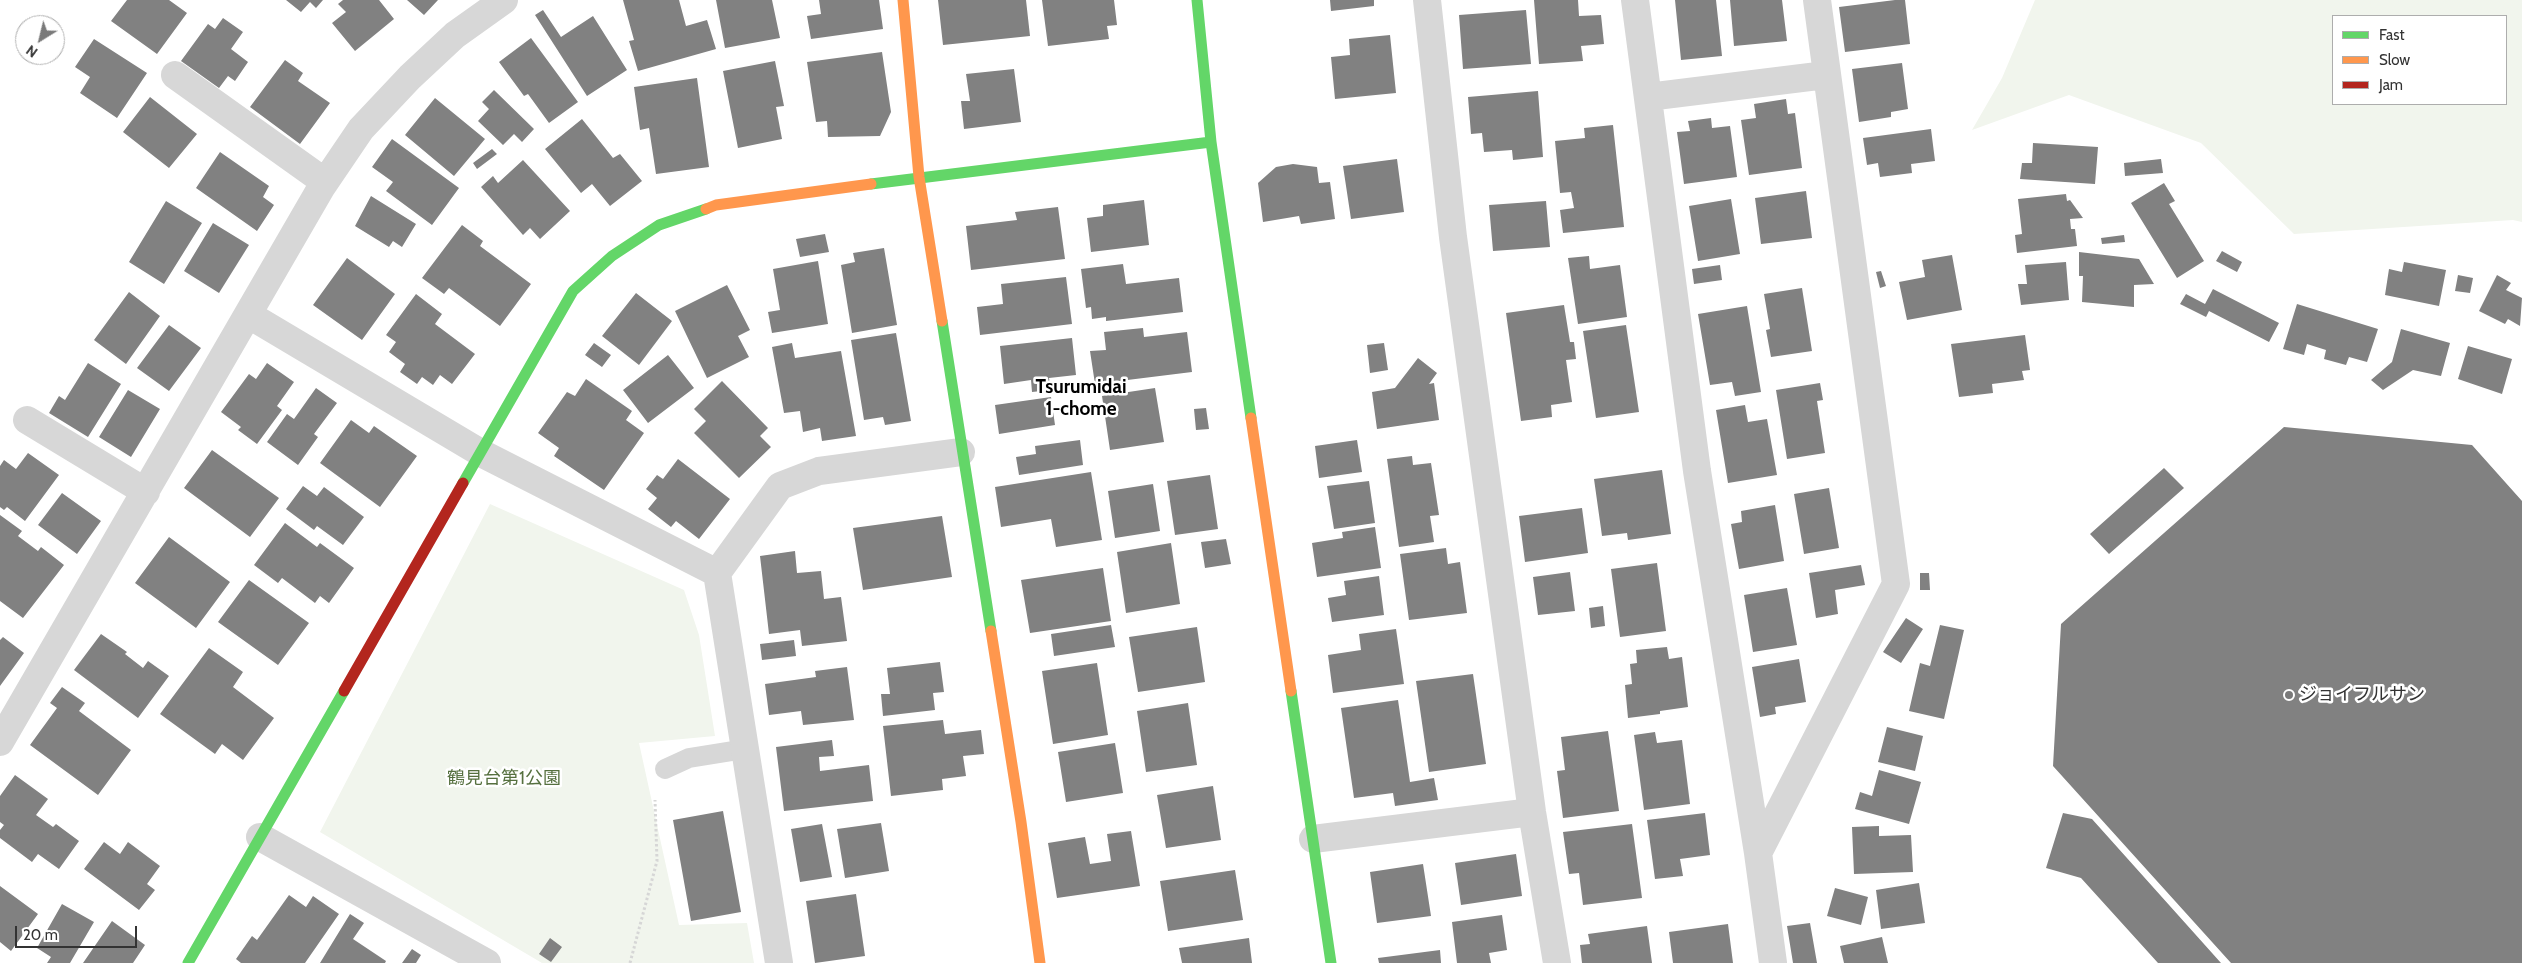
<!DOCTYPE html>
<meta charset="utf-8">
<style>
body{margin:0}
#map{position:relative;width:2522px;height:963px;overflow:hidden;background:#fff;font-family:Cabin,sans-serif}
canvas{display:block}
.legend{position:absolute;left:2332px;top:15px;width:175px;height:90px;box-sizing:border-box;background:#fff;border:1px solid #adadad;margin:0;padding:6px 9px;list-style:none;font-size:15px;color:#333}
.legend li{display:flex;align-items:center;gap:10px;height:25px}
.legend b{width:25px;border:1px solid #adadad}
.north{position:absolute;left:15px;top:15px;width:50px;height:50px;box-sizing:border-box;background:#fff;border:1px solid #adadad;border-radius:50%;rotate:216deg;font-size:14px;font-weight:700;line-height:20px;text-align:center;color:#333}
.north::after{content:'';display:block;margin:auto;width:18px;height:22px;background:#7a7a7a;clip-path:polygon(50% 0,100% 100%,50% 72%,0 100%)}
.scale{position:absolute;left:15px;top:926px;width:122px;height:22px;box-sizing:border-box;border:2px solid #333;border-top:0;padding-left:6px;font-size:15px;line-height:18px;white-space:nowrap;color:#333;-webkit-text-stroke:4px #fff;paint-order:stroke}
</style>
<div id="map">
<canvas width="2522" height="963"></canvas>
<ul class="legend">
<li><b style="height:6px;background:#63d668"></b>Fast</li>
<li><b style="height:6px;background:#ff974d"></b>Slow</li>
<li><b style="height:6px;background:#b3261e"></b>Jam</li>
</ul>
<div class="north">N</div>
<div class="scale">20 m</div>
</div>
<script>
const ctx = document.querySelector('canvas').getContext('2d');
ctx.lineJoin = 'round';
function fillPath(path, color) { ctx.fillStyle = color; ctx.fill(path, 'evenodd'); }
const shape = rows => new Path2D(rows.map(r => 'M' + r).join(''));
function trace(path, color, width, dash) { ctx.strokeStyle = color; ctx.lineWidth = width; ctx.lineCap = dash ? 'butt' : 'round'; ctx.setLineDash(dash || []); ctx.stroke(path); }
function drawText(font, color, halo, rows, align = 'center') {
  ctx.font = font + ' Cabin,"Noto Sans JP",sans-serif'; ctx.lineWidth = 5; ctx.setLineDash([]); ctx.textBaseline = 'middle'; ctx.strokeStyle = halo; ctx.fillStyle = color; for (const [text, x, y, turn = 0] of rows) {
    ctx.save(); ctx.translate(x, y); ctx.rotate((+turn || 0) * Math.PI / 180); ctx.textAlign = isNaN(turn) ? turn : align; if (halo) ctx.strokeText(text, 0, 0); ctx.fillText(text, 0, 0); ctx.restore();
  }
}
const green = shape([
 [2035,0,2522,0,2522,222,2513,220,2294,234,2201,143,2069,95,1972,130,2002,78],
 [2333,16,2506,16,2506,104,2333,104],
 [490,504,684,590,699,635,715,736,639,743,679,925,747,923,754,963,542,963,320,832]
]);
const building = shape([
 [127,0,169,0,187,13,157,54,111,21],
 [286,0,323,0,316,8,310,2,301,12],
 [343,0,379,0,394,19,355,51,332,23,346,12,338,4],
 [407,0,438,0,424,15],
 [623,0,679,0,686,26,707,20,716,49,638,71,629,41,634,40],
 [716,0,772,0,780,38,725,48],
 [819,0,879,0,883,29,811,39,807,16,821,14],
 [938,0,1026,0,1030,36,943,45],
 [1042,0,1114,0,1117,25,1107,26,1109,39,1048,46],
 [1330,0,1374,0,1374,6,1331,11],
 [1534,0,1578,0,1579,16,1601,15,1604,44,1581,46,1583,61,1539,64],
 [1675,0,1716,0,1722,56,1681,60],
 [1730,0,1782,0,1787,41,1734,46],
 [1895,0,1905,0,1910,44,1845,52,1839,7],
 [543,10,561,37,593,16,627,70,587,96,535,15],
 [1526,10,1531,64,1463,69,1459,15],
 [223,18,243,32,231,49,248,62,235,81,228,76,219,88,181,61,208,24,215,29],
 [1390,35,1396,93,1335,99,1331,57,1350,55,1349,39],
 [531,38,578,102,549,123,528,94,524,96,499,62],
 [94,39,147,73,117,118,80,93,90,77,75,67],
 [882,52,891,112,880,136,828,137,827,121,816,122,807,62],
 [285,60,303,73,298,81,330,103,300,144,250,107],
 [775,61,784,106,776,107,782,139,738,148,723,71],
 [1902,63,1908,109,1891,112,1891,117,1859,122,1852,69],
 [1014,69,1021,122,964,129,961,101,970,101,966,74],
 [697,78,709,167,656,174,649,128,640,130,634,87],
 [494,90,534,129,522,142,514,134,503,145,478,121,489,109,482,102],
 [1538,91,1543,157,1513,160,1512,150,1484,152,1482,133,1471,134,1468,97],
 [150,97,197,134,169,168,123,132],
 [435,98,485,139,454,176,405,135],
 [1786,99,1788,114,1795,113,1802,168,1749,175,1741,120,1756,118,1754,104],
 [1711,118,1712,128,1730,126,1737,177,1684,184,1677,132,1690,131,1688,121],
 [582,119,613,158,620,154,642,181,610,206,592,184,581,193,545,149],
 [1613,125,1624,227,1563,233,1560,210,1574,208,1571,192,1560,193,1555,141,1585,138,1584,128],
 [1931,129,1935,161,1911,164,1912,173,1880,177,1878,163,1867,165,1863,138],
 [392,139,459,188,432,225,386,191,393,182,372,167],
 [2033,143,2098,147,2095,184,2020,179,2022,163,2032,163],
 [492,149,497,154,477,169,473,163],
 [220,152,269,186,263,197,274,205,257,231,196,188],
 [1397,159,1404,212,1351,219,1343,166],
 [2161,159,2163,173,2125,176,2124,163],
 [523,160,570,211,540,239,530,228,523,235,481,187,493,176,498,183],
 [1293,164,1317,167,1319,183,1330,182,1335,219,1301,224,1299,216,1263,222,1258,183,1276,167],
 [2164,183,2175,201,2169,204,2204,261,2177,278,2131,203],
 [1806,191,1812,238,1761,244,1755,198],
 [2066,194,2067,201,2070,200,2083,218,2070,219,2071,229,2075,229,2077,246,2017,253,2015,235,2022,234,2018,199],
 [371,196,416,224,402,247,393,241,389,247,355,226],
 [1731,199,1740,254,1698,261,1689,206],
 [1144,200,1149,245,1091,252,1087,218,1103,216,1103,205],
 [166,201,202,223,164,284,129,262],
 [1546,201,1550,247,1493,251,1489,205],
 [1058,207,1065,259,971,270,966,226,1017,220,1015,212],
 [213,223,249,245,219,293,184,271],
 [462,225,483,241,480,246,531,284,500,326,449,288,444,294,422,278],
 [825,234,829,252,800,257,796,239],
 [2124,235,2125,242,2102,244,2101,238],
 [884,248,897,325,852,333,841,265,855,262,853,253],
 [2222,251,2242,262,2237,272,2216,261],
 [2079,252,2139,259,2154,284,2134,285,2134,307,2082,302,2083,276,2079,276],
 [1952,255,1962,310,1907,320,1899,282,1925,277,1922,260],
 [1589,256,1590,269,1620,265,1627,317,1578,324,1568,258],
 [347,258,395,294,362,340,313,305],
 [818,261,828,324,772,333,768,312,780,310,773,269],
 [2066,262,2069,300,2021,305,2018,284,2027,284,2025,265],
 [2404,262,2446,270,2439,306,2385,295,2389,269,2402,272],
 [1123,264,1126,284,1179,278,1183,312,1106,321,1106,317,1092,319,1091,307,1086,308,1081,269],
 [1720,265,1722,280,1694,284,1692,269],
 [1881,271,1886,286,1880,288,1876,272],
 [2458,275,2473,278,2470,293,2455,291],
 [2497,275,2511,283,2506,290,2522,298,2520,326,2508,319,2505,324,2479,311],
 [1066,277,1072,324,980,335,977,307,1003,304,1001,284],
 [727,285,750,330,738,336,749,357,707,378,675,311],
 [1802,288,1812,351,1771,357,1766,330,1770,329,1764,294],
 [2213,289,2279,323,2269,342,2209,311,2206,317,2180,304,2186,294,2205,304],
 [129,292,160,316,126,364,94,340],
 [636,293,672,321,639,365,602,336],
 [416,294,442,314,435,324,475,354,452,384,440,375,433,385,422,377,417,384,400,372,405,364,389,352,396,342,386,335],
 [2297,304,2378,329,2367,362,2349,357,2346,365,2324,359,2326,350,2307,344,2304,355,2283,349],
 [1564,305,1570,342,1574,342,1576,359,1566,360,1572,402,1551,405,1552,417,1521,421,1506,313],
 [1747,306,1761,392,1735,396,1732,382,1710,385,1698,314],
 [169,325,201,348,169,391,137,368],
 [1626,325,1639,412,1596,418,1583,331],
 [1143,328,1144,337,1187,332,1192,372,1095,384,1090,351,1106,350,1104,332],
 [2401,329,2450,343,2441,376,2413,370,2383,390,2371,380,2392,362],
 [896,333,911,421,885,425,883,417,864,420,851,340],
 [2025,335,2030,370,2022,371,2024,380,1992,384,1993,393,1959,397,1951,344],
 [1072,338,1076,375,1049,378,1051,390,1032,392,1031,380,1004,384,1000,346],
 [594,343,611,355,602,367,585,355],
 [792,343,795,358,841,351,856,436,822,441,820,428,803,432,800,411,784,413,772,347],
 [1384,343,1388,370,1370,373,1367,345],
 [2468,346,2512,359,2502,394,2458,379],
 [668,355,694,388,648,423,623,390],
 [1418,358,1437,373,1429,384,1434,383,1439,420,1377,429,1372,392,1395,388],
 [88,363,121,384,88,437,49,413,59,396,65,400],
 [267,363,294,382,277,406,282,410,257,444,238,430,241,427,221,412,249,374,256,379],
 [586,379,632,411,626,420,644,433,604,490,554,456,559,448,538,433,567,392,575,396],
 [722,381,768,428,760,436,771,447,739,478,694,433,706,421,694,409],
 [1820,383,1823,400,1817,401,1825,453,1787,459,1776,390],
 [316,388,337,403,314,434,318,437,298,465,267,442,287,414,294,419],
 [1155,388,1164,442,1110,450,1102,396],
 [128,390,160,409,131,457,99,437],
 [1051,397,1055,425,999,434,995,405],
 [1745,405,1748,422,1767,419,1777,475,1728,483,1716,410],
 [1206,408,1209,429,1196,430,1194,409],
 [351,420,369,433,374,426,417,456,380,507,320,463],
 [2284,427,2472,445,2522,501,2522,963,2231,963,2053,766,2061,624],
 [1080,440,1083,465,1019,475,1016,457,1036,454,1035,446],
 [1357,440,1362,472,1319,478,1315,446],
 [212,450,279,498,250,537,184,488],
 [28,453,59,475,25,521,7,507,4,510,0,507,0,466,4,460,16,469],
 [1412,456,1413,465,1431,463,1439,515,1430,516,1434,542,1399,547,1387,459],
 [678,459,730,499,699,539,676,521,671,527,648,509,657,498,646,489,657,475,663,479],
 [2164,468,2184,488,2109,554,2090,534],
 [1662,470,1671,534,1628,540,1627,533,1602,536,1594,479],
 [1091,472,1102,540,1056,547,1051,519,1001,527,995,487],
 [1210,475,1218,529,1175,535,1167,481],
 [1369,481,1375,523,1334,529,1327,486],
 [1153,484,1160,531,1115,538,1108,491],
 [303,486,317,496,324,487,364,517,343,545,317,526,314,530,286,509],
 [1829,488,1839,548,1804,554,1794,494],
 [62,493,101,521,77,554,38,525],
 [1775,505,1784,561,1739,569,1731,524,1742,522,1741,511],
 [1582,508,1588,553,1525,562,1519,516],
 [0,515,22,531,18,536,38,551,41,547,64,565,23,618,0,601],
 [942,516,952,577,863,590,853,528],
 [285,523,317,547,320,543,354,568,329,603,320,596,315,603,282,578,278,583,254,565],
 [1375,527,1381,568,1317,577,1312,543,1343,538,1342,532],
 [169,537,230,582,196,628,135,583],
 [1226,539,1231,564,1205,568,1201,542],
 [1171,543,1180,604,1126,613,1117,552],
 [1446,548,1448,564,1460,562,1467,613,1409,620,1400,554],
 [795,551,797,573,821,571,824,599,841,597,847,641,802,646,800,630,769,634,760,556],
 [1657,563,1666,631,1620,637,1611,569],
 [1861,565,1865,585,1835,590,1838,614,1816,618,1809,573],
 [1103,568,1111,621,1030,633,1021,580],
 [1570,572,1575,611,1538,615,1533,577],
 [1920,573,1929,573,1930,590,1920,590],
 [1379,576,1384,615,1332,622,1328,598,1346,595,1344,581],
 [249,580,309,623,278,665,218,622],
 [1787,588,1797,645,1753,652,1744,595],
 [1603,606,1605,626,1591,628,1589,608],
 [1906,618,1923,629,1901,663,1883,652],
 [1111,625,1115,647,1054,656,1051,634],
 [1940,625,1964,630,1944,719,1909,711,1920,663,1930,666],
 [1197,627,1205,682,1138,692,1129,637],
 [1396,629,1404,684,1333,693,1328,655,1361,650,1359,634],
 [101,634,127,652,125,654,143,668,148,661,169,676,138,718,74,670],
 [3,637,24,653,0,686,0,640],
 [794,640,796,656,762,660,760,644],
 [1667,647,1669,659,1682,657,1688,707,1660,711,1660,714,1628,718,1625,685,1632,684,1630,664,1637,663,1636,650],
 [209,648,243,672,233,687,274,718,243,760,222,744,215,754,160,714],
 [1799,659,1806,702,1775,707,1776,714,1760,717,1752,667],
 [940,662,944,692,933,693,935,710,883,716,881,694,890,694,887,668],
 [1097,663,1108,735,1053,744,1042,671],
 [847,667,854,720,803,725,801,711,769,715,765,684,816,677,815,671],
 [1473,674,1486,764,1429,772,1416,681],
 [62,687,85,703,79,711,131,750,98,795,30,745,57,708,50,703],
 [1398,700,1410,782,1434,778,1438,800,1395,806,1393,793,1354,798,1341,708],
 [1188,703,1197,765,1146,772,1137,711],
 [943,720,945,734,981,730,984,754,963,756,966,776,942,779,943,790,891,796,883,726],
 [1887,727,1923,736,1915,771,1878,762],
 [1608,731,1619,811,1563,818,1557,771,1565,770,1561,737],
 [1655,732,1657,743,1682,740,1690,804,1644,810,1634,735],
 [832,740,834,756,819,757,820,771,869,765,873,801,784,811,776,747],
 [1115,743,1123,793,1066,802,1058,752],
 [1879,770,1921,782,1909,824,1855,809,1860,792,1872,796],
 [15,775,48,799,36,815,53,827,56,824,79,841,59,869,38,854,32,862,0,838,0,830,4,825,0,822,0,796],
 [1213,786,1221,840,1166,848,1157,795],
 [723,811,741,912,691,921,673,820],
 [1705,813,1710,855,1680,859,1683,876,1655,879,1647,820],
 [2063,813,2092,819,2221,963,2158,963,2081,878,2046,868],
 [881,823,889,871,845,878,837,829],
 [822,824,832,877,800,882,791,829],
 [1632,824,1642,898,1583,905,1579,873,1569,874,1563,832],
 [1879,826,1879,836,1911,835,1913,872,1854,874,1852,827],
 [1131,831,1140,886,1057,898,1048,843,1085,837,1090,864,1111,861,1107,834],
 [104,842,120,854,128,842,160,866,147,884,155,890,139,910,84,869],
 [1516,854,1522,896,1461,905,1455,863],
 [1423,864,1431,916,1377,923,1370,872],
 [1235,870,1243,920,1168,931,1160,881],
 [1919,883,1925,923,1881,929,1876,890],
 [0,886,38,914,11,951,0,942],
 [1835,888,1868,897,1861,925,1827,916],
 [856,894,865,956,815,963,806,901],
 [289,895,306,907,313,896,339,914,305,963,241,963,236,959,252,936,257,940],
 [62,904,94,922,70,963,47,963,51,957,37,948],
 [350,914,364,923,353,939,386,961,385,963,320,963],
 [1502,915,1507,950,1489,953,1491,963,1457,963,1452,922],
 [112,921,145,945,133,963,83,963],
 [1810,923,1817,963,1793,963,1787,926],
 [1728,924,1733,963,1673,963,1669,932],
 [1647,926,1652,963,1582,963,1580,945,1590,944,1588,934],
 [1882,937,1888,963,1844,963,1840,946],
 [550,938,562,947,551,962,539,954],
 [1249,938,1252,963,1182,963,1179,948],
 [412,949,421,955,416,963,402,963],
 [1440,950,1441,963,1379,963,1378,958]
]);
const path = shape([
 [630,963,657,861,655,800]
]);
const lane = shape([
 [665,769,689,758,745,749]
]);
const street = shape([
 [1427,0,1453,237,1532,812,1557,963],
 [1635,0,1697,471,1758,853,1773,963],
 [175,75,325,182],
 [1648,97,1826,75],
 [249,315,481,453,717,573,779,963],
 [27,420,146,492],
 [717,573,780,486,819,471,961,452],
 [0,742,321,188,361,129,410,77,455,35,504,0],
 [260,837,487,963],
 [1313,839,1532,812],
 [1758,853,1896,584,1817,0]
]);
const fast = shape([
 [1197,0,1211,142,1251,418],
 [871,184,1211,142],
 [942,321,991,631],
 [463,483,573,291,612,256,659,225,706,209],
 [1291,691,1331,963],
 [188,963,344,691]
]);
const slow = shape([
 [903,0,919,177,942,321],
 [706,209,716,205,871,184],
 [1251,418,1291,691],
 [991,631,1021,822,1040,963]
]);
const jam = shape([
 [344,691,463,483]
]);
const markers = [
 [2289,695,5,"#7a7a7a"]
];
const poiNames = [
 ["ジョイフルサン",2299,695]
];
const parkNames = [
 ["鶴見台第1公園",504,779]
];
const neighbourhoodNames = [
 ["Tsurumidai",1081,387],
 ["1-chome",1081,409]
];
fillPath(green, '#f1f5ed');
fillPath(building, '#818181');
trace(path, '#d6d6d6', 3, [2.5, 2.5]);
trace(lane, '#d7d7d7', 20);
trace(street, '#d7d7d7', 28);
trace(fast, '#63d668', 11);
trace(slow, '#ff974d', 11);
trace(jam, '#b3261e', 11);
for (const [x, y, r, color] of markers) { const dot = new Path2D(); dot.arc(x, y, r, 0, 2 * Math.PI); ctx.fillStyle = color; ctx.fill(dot); trace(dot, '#fff', 2); }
drawText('18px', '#333', '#fff', poiNames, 'left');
drawText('18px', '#56703f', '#fff', parkNames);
drawText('bold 19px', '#000', '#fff', neighbourhoodNames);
</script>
